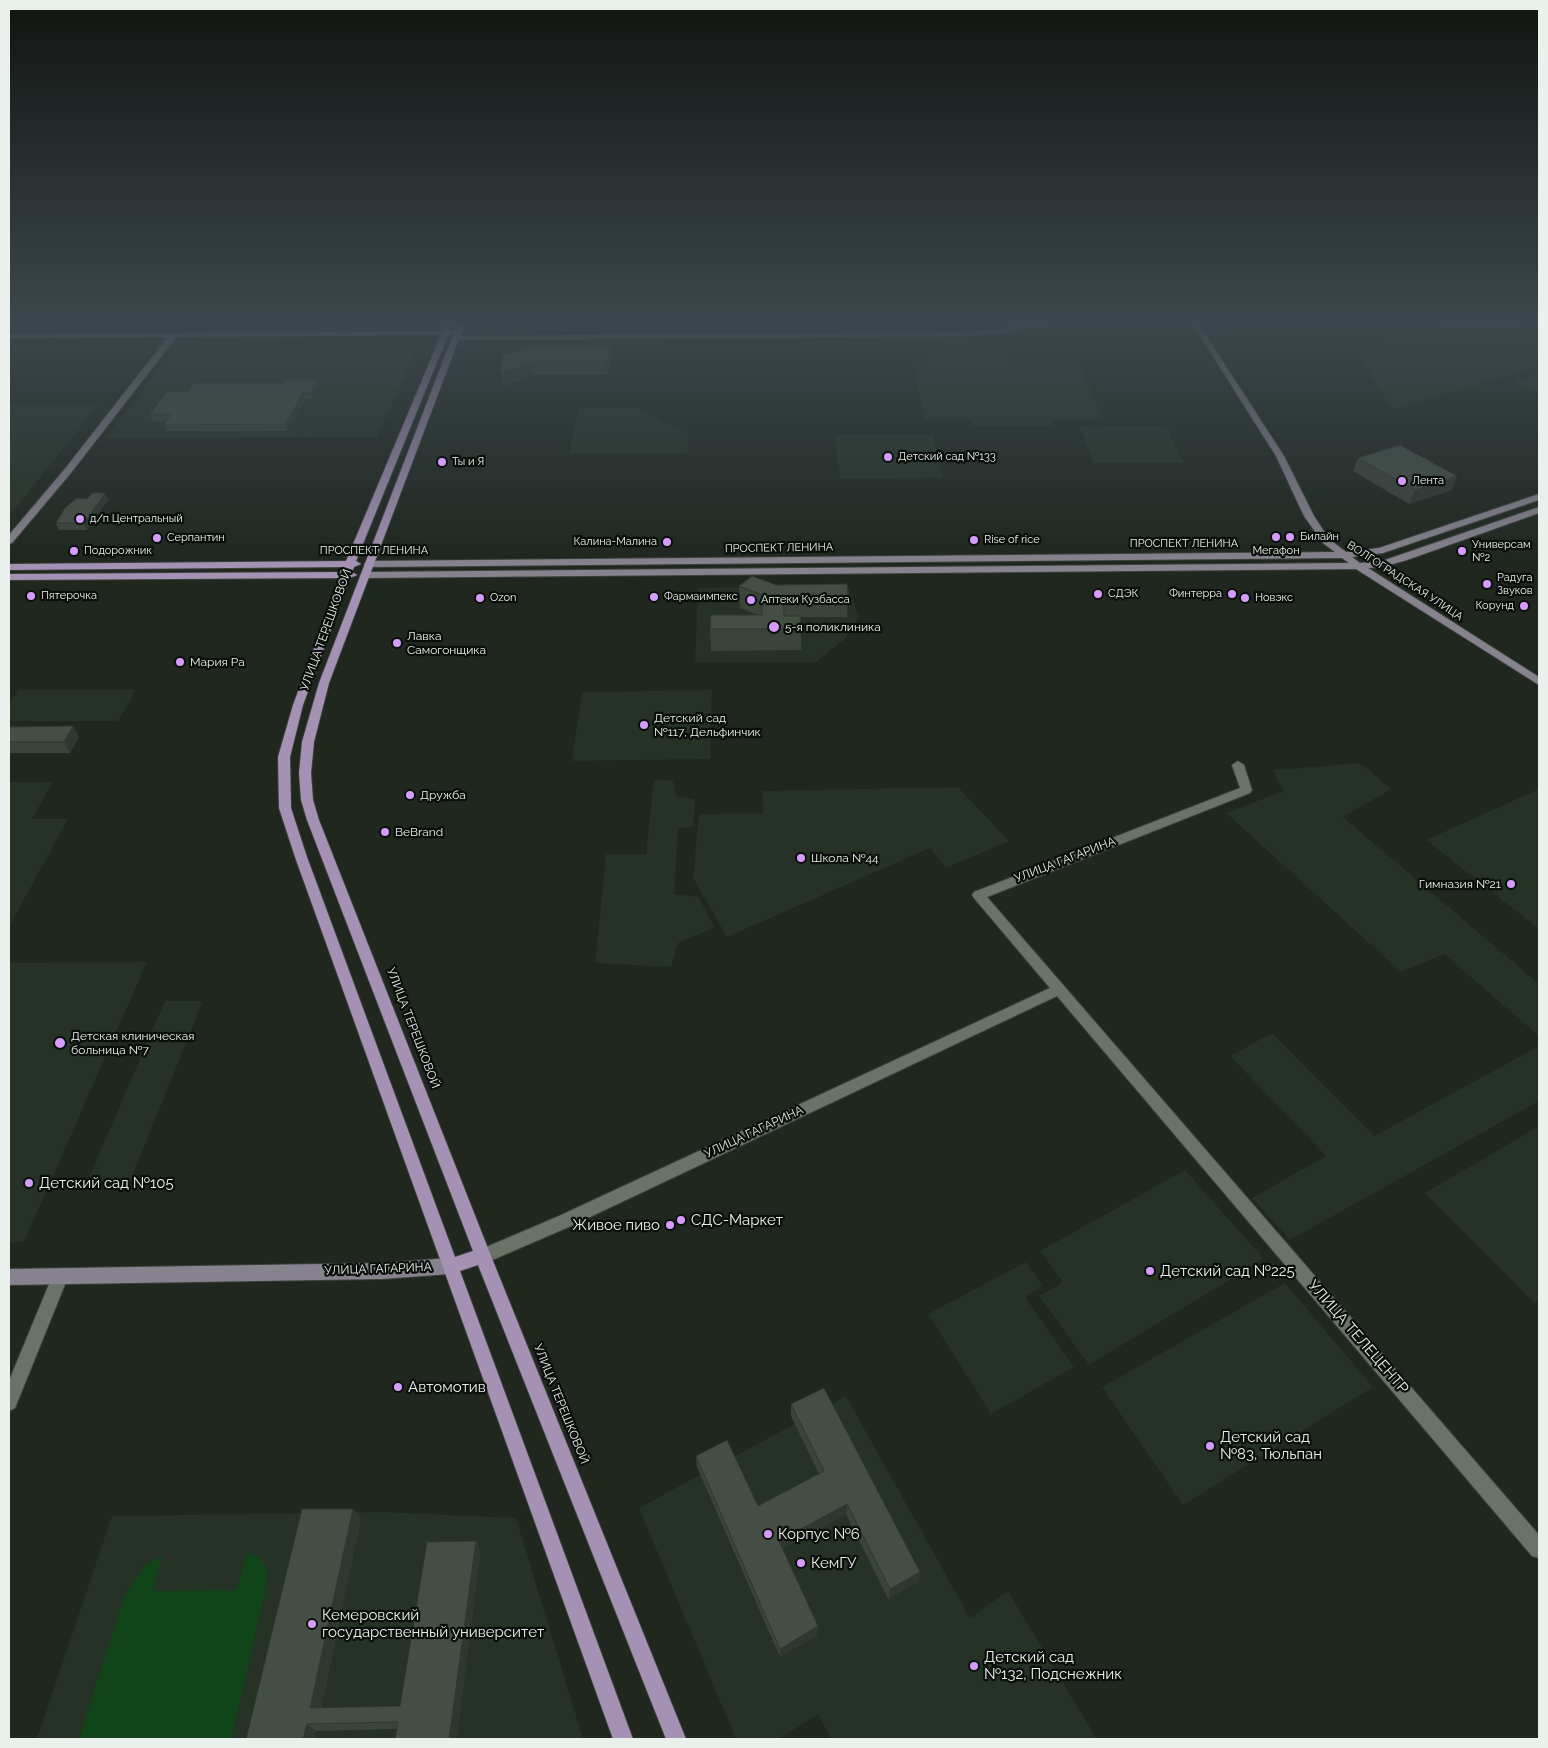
<!DOCTYPE html>
<meta charset="utf-8">
<style>
body{margin:0}
#map{position:relative;width:1548px;height:1748px;overflow:hidden;background:#1f271f;font-family:Raleway,sans-serif}
canvas{display:block}
.frame{position:absolute;inset:0;border:10px solid #eaf0eb;pointer-events:none}
</style>
<div id="map">
<canvas width="1548" height="1748"></canvas>
<div class="frame"></div>
</div>
<script>
const ctx = document.querySelector('canvas').getContext('2d');
ctx.lineJoin = 'round';
function fillPath(path, color) { ctx.fillStyle = color; ctx.fill(path, 'evenodd'); }
const shape = rows => new Path2D(rows.map(r => 'M' + r).join(''));
function trace(path, color, width, dash) { ctx.strokeStyle = color; ctx.lineWidth = width; ctx.lineCap = dash ? 'butt' : 'round'; ctx.setLineDash(dash || []); ctx.stroke(path); }
function drawText(font, color, halo, rows, align = 'center') {
  ctx.font = font + ' Raleway,sans-serif'; ctx.lineWidth = 4.5; ctx.setLineDash([]); ctx.textBaseline = 'middle'; ctx.strokeStyle = halo; ctx.fillStyle = color; for (const [text, x, y, turn = 0] of rows) {
    ctx.save(); ctx.translate(x, y); ctx.rotate((+turn || 0) * Math.PI / 180); ctx.textAlign = isNaN(turn) ? turn : align; if (halo) ctx.strokeText(text, 0, 0); ctx.fillText(text, 0, 0); ctx.restore();
  }
}
const built = shape([
 [1424,320,1515,320,1539,331,1539,367,1393,409,1376,384,1356,348,1439,327],
 [419,343,377,437,106,438,177,344],
 [940,343,1005,343,1014,363,1024,366,1081,366,1103,420,1050,420,1051,426,973,426,971,421,925,421,915,369],
 [1539,374,1539,394,1513,381],
 [9,404,99,404,9,516],
 [579,408,638,408,688,434,687,453,569,453],
 [1166,426,1184,463,1094,463,1080,427],
 [835,435,933,435,943,478,840,479],
 [848,586,859,617,846,638,816,662,695,662,698,588],
 [18,690,136,690,118,721,9,721,9,704],
 [712,690,710,759,572,761,582,692],
 [1360,763,1392,789,1343,817,1539,984,1539,1036,1444,954,1401,972,1226,813,1283,791,1273,770],
 [654,779,673,781,676,796,695,799,693,827,678,828,674,894,698,897,715,927,678,943,671,967,595,963,606,854,646,854],
 [9,782,53,782,32,819,68,819,9,927],
 [958,787,1009,841,946,868,930,848,727,937,693,878,699,814,763,813,762,791],
 [1539,789,1539,929,1426,840],
 [147,962,24,1242,9,1243,9,963],
 [165,1001,203,1001,130,1182,87,1182],
 [1272,1033,1374,1136,1539,1046,1539,1101,1290,1240,1252,1198,1326,1156,1230,1056],
 [1539,1126,1539,1300,1534,1303,1425,1193],
 [1185,1170,1264,1259,1089,1365,1039,1296,1063,1282,1040,1251],
 [1026,1262,1043,1286,1025,1297,1074,1367,991,1414,928,1314],
 [1285,1283,1373,1387,1183,1505,1102,1387],
 [846,1396,970,1618,1008,1591,1097,1739,831,1739,818,1714,779,1739,736,1739,639,1508],
 [383,1512,516,1518,583,1739,37,1739,112,1516]
]);
const green = shape([
 [248,1552,260,1558,267,1570,265,1592,231,1739,79,1739,125,1595,145,1566,163,1555,152,1591,236,1590]
]);
const street = shape([
 [1238,761,1244,765,1252,790,1250,793,987,897,1539,1535,1539,1558,1532,1556,1057,996,571,1226,483,1264,477,1261,475,1256,477,1251,559,1216,1050,988,974,898,972,895,974,892,1240,788,1232,765,1238,761],
 [60,1269,66,1272,68,1277,15,1408,9,1411,9,1381,54,1272,60,1269]
]);
const secondary = shape([
 [1051,320,1065,320,1005,333,966,336,456,340,452,338,456,336,966,332,1005,329,1051,320],
 [1190,320,1196,320,1284,456,1314,516,1329,539,1346,552,1379,548,1539,494,1539,500,1383,553,1352,557,1360,563,1382,561,1539,507,1539,513,1407,560,1382,567,1368,568,1539,677,1539,685,1356,569,365,578,360,575,365,572,1349,563,1342,558,369,567,364,564,369,561,1335,552,1323,543,1304,516,1276,456,1190,320],
 [171,333,178,335,70,474,12,543,9,544,9,535,64,470,171,333],
 [450,1258,456,1261,458,1266,456,1271,450,1274,382,1279,9,1285,9,1269,382,1263,450,1258]
]);
const primary = shape([
 [448,320,455,320,450,331,454,331,459,320,466,320,329,683,314,742,311,773,313,800,319,820,491,1256,686,1739,666,1739,478,1265,460,1271,633,1739,613,1739,295,857,279,808,278,757,293,705,340,578,9,580,9,574,342,572,344,567,9,570,9,564,346,561,441,335,9,338,9,334,443,331,448,320],
 [448,335,453,335,319,683,302,742,299,773,301,800,307,820,473,1251,455,1257,307,857,291,808,290,757,303,705,350,578,357,575,352,572,354,567,361,564,356,561,448,335]
]);
const wall = shape([
 [536,346,610,346,611,359,607,375,533,375,503,386,501,373],
 [318,379,320,385,312,399,305,399,287,431,166,431,164,425,166,421,152,421,150,414,188,392],
 [1358,458,1457,476,1452,490,1409,504,1353,471],
 [105,493,108,500,87,530,59,530,56,523,87,499],
 [776,585,848,596,847,617,801,617,801,650,711,651,710,629,759,615,740,608,739,586],
 [73,726,79,737,70,753,9,753,9,727],
 [791,1404,920,1572,918,1582,888,1599,846,1514,782,1549,818,1626,817,1635,780,1657,697,1467,696,1456,758,1506,819,1474,791,1416],
 [353,1509,361,1519,321,1708,400,1706,481,1551,397,1729,316,1731,246,1739]
]);
const shadedWall = shape([
 [610,346,611,359,607,375,606,362],
 [532,362,533,375,503,386,501,373],
 [318,379,320,385,312,399,310,393],
 [303,393,305,399,287,431,285,424],
 [9,445,13,455,9,460],
 [1457,476,1452,490,1409,504,1415,490],
 [105,493,108,500,87,530,84,523],
 [73,726,79,737,70,753,64,742],
 [847,1504,846,1514,779,1551,779,1541],
 [353,1509,361,1519,319,1715,310,1708],
 [476,1541,481,1551,457,1739,449,1739],
 [920,1572,918,1582,888,1599,890,1589],
 [818,1626,817,1635,780,1657,780,1649],
 [307,1724,316,1731,314,1739,303,1739]
]);
const building = shape([
 [536,344,536,346,610,346,606,362,532,362,501,373,503,355,536,344],
 [286,379,318,379,310,393,303,393,285,424,164,425,171,414,150,414,167,392,188,392,194,383,283,383,286,379],
 [1400,445,1457,476,1415,490,1358,458,1400,445],
 [92,493,105,493,84,523,56,523,65,508,72,502,77,498,87,499,92,493],
 [752,576,776,585,847,584,848,596,783,596,784,616,800,616,801,629,710,629,711,615,762,615,762,595,739,586,752,576],
 [73,726,64,742,9,742,9,727,73,726],
 [824,1388,920,1572,890,1589,847,1504,779,1541,818,1626,780,1649,696,1456,727,1440,758,1506,824,1471,791,1404,824,1388],
 [302,1509,353,1509,310,1708,400,1706,427,1542,476,1541,449,1739,395,1739,398,1722,307,1724,303,1739,246,1739,302,1509]
]);
const markers = [
 [888,457,5,"#d59cfb"],
 [442,462,5,"#d59cfb"],
 [1402,481,5,"#d59cfb"],
 [80,519,5,"#d59cfb"],
 [1276,537,5,"#d59cfb"],
 [1290,537,5,"#d59cfb"],
 [157,538,5,"#d59cfb"],
 [974,540,5,"#d59cfb"],
 [667,542,5,"#d59cfb"],
 [74,551,5,"#d59cfb"],
 [1462,551,5,"#d59cfb"],
 [1487,584,5,"#d59cfb"],
 [1098,594,5,"#d59cfb"],
 [1232,594,5,"#d59cfb"],
 [31,596,5,"#d59cfb"],
 [654,597,5,"#d59cfb"],
 [480,598,5,"#d59cfb"],
 [1245,598,5,"#d59cfb"],
 [751,600,5,"#d59cfb"],
 [1524,606,5,"#d59cfb"],
 [774,627,6,"#d59cfb"],
 [397,643,5,"#d59cfb"],
 [180,662,5,"#d59cfb"],
 [644,725,5,"#d59cfb"],
 [410,795,5,"#d59cfb"],
 [385,832,5,"#d59cfb"],
 [801,858,5,"#d59cfb"],
 [1511,884,5,"#d59cfb"],
 [60,1043,6,"#d59cfb"],
 [29,1183,5,"#d59cfb"],
 [681,1220,5,"#d59cfb"],
 [670,1225,5,"#d59cfb"],
 [1150,1271,5,"#d59cfb"],
 [398,1387,5,"#d59cfb"],
 [1210,1446,5,"#d59cfb"],
 [768,1534,5,"#d59cfb"],
 [801,1563,5,"#d59cfb"],
 [312,1624,5,"#d59cfb"],
 [974,1666,5,"#d59cfb"]
];
const farPoinames = [
 ["Детский сад №133",898,457],
 ["Ты и Я",452,462],
 ["Лента",1412,481],
 ["д/п Центральный",90,519],
 ["Билайн",1300,537],
 ["Серпантин",167,538],
 ["Rise of rice",984,540],
 ["Калина-Малина",657,542,"right"],
 ["Универсам",1472,545],
 ["№2",1472,558],
 ["Подорожник",84,551],
 ["Мегафон",1276,551,"center"],
 ["Радуга",1497,578],
 ["Звуков",1497,591],
 ["СДЭК",1108,594],
 ["Финтерра",1222,594,"right"],
 ["Пятерочка",41,596],
 ["Фармаимпекс",664,597],
 ["Ozon",490,598],
 ["Новэкс",1255,598],
 ["Аптеки Кузбасса",761,600],
 ["Корунд",1514,606,"right"]
];
const farStreetnames = [
 ["ПРОСПЕКТ ЛЕНИНА",1184,544],
 ["ПРОСПЕКТ ЛЕНИНА",779,548,-1],
 ["ПРОСПЕКТ ЛЕНИНА",374,551],
 ["ВОЛГОГРАДСКАЯ УЛИЦА",1405,581,33]
];
const poiNames = [
 ["5-я поликлиника",785,627],
 ["Лавка",407,636],
 ["Самогонщика",407,650],
 ["Мария Ра",190,662],
 ["Детский сад",654,718],
 ["№117, Дельфинчик",654,732],
 ["Дружба",420,795],
 ["BeBrand",395,832],
 ["Школа №44",811,858],
 ["Гимназия №21",1501,884,"right"],
 ["Детская клиническая",71,1036],
 ["больница №7",71,1050]
];
const streetNames = [
 ["УЛИЦА ТЕРЕШКОВОЙ",326,630,-70],
 ["УЛИЦА ГАГАРИНА",1065,860,-21],
 ["УЛИЦА ТЕРЕШКОВОЙ",413,1028,69],
 ["УЛИЦА ГАГАРИНА",754,1132,-25],
 ["УЛИЦА ГАГАРИНА",378,1269,-2],
 ["УЛИЦА ТЕРЕШКОВОЙ",561,1404,68]
];
const nearPoinames = [
 ["Детский сад №105",39,1183],
 ["СДС-Маркет",691,1220],
 ["Живое пиво",660,1225,"right"],
 ["Детский сад №225",1160,1271],
 ["Автомотив",408,1387],
 ["Детский сад",1220,1437],
 ["№83, Тюльпан",1220,1454],
 ["Корпус №6",778,1534],
 ["КемГУ",811,1563],
 ["Кемеровский",322,1615],
 ["государственный университет",322,1632],
 ["Детский сад",984,1657],
 ["№132, Подснежник",984,1674]
];
const nearStreetnames = [
 ["УЛИЦА ТЕЛЕЦЕНТР",1358,1337,49]
];
fillPath(built, '#253225');
fillPath(green, '#0f4519');
trace(street, '#3a413b', 2);
trace(secondary, '#3a413b', 2);
trace(primary, '#3a413b', 2);
fillPath(street, '#697369');
fillPath(secondary, '#86828e');
fillPath(primary, '#a491b4');
fillPath(wall, '#3b433b');
fillPath(shadedWall, '#303730');
fillPath(building, '#454e45');
trace(building, '#303730', 1);
const sky = ctx.createLinearGradient(0, 0, 0, 565);
sky.addColorStop(0, '#111511');
sky.addColorStop(0.57, '#3c474d');
sky.addColorStop(1, '#3c474d00');
ctx.fillStyle = sky;
ctx.fillRect(0, 0, 1548, 565);
for (const [x, y, r, color] of markers) { const dot = new Path2D(); dot.arc(x, y, r, 0, 2 * Math.PI); ctx.fillStyle = color; ctx.fill(dot); trace(dot, '#0b0f0b', 2); }
drawText('11px', '#eaf0eb', '#0b0f0b', farPoinames, 'left');
drawText('11px', '#eaf0eb', '#0b0f0b', farStreetnames);
drawText('12px', '#eaf0eb', '#0b0f0b', poiNames, 'left');
drawText('12px', '#eaf0eb', '#0b0f0b', streetNames);
drawText('15px', '#eaf0eb', '#0b0f0b', nearPoinames, 'left');
drawText('15px', '#eaf0eb', '#0b0f0b', nearStreetnames);
</script>
